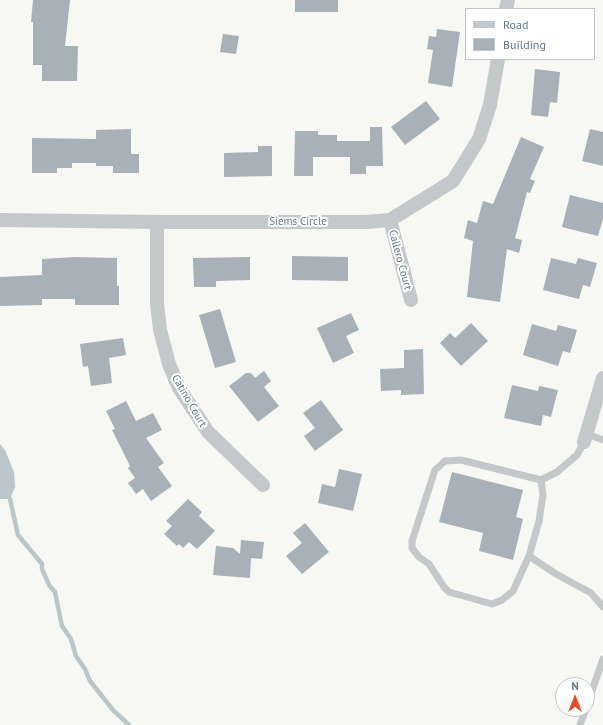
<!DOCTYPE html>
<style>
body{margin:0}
#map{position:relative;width:603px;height:725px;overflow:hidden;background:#f7f7f3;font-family:"PT Sans",sans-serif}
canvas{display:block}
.legend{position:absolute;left:465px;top:8px;width:130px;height:52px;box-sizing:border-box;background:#fff;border:1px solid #c1c9ce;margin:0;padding:5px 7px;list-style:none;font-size:12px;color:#657885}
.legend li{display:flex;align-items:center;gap:8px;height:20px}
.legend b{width:20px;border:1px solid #c1c9ce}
.north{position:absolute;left:555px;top:677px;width:40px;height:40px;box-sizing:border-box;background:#fff;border:1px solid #c1c9ce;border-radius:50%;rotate:0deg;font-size:11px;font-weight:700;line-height:16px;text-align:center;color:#657885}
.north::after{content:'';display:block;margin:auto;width:14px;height:18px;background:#e44c26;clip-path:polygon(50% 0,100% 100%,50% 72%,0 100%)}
</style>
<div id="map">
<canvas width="603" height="725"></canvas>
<ul class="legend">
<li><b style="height:5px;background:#c4c8cb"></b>Road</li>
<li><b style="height:11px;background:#a8b1b7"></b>Building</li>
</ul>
<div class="north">N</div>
</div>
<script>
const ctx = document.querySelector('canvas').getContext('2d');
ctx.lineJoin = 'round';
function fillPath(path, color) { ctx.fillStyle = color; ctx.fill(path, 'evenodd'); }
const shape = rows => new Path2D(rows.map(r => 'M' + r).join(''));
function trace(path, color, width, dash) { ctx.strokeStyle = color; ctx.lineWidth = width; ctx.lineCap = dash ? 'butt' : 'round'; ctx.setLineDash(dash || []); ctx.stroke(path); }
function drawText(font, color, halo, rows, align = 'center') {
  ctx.font = font + ' "PT Sans",sans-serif'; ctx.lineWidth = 4; ctx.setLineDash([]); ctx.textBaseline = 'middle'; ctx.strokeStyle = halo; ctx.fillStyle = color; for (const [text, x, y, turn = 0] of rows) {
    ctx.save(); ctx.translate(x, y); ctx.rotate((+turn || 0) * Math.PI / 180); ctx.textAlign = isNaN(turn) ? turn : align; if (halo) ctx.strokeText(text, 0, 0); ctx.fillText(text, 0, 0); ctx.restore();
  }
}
const water = shape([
 [0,444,5,450,14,472,15,487,10,499,0,499]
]);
const stream = shape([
 [10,499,18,535,42,564,42,569,49,585,55,592,62,626,71,639,76,656,85,669,90,681,113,710,129,725]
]);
const building = shape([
 [33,0,70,0,65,46,78,46,77,81,42,81,42,65,33,65,33,22,31,22],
 [295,0,338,0,338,12,295,12],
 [437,29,460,32,452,87,428,83,433,50,427,49,429,36,436,37],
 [223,34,239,36,236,54,220,52],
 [535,69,560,72,557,103,550,102,548,117,531,115],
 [426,101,440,119,405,145,391,127],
 [370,127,382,127,383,166,366,166,366,174,350,174,350,157,313,157,313,176,294,176,295,131,318,131,318,135,337,135,337,141,370,141],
 [131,129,131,154,139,154,139,173,113,173,113,166,96,166,96,163,72,163,72,168,57,168,57,173,32,173,32,138,96,139,96,130],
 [590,129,603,132,603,166,582,161],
 [521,137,544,147,530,179,535,181,530,193,527,192,515,238,522,240,519,253,507,249,500,302,467,297,473,241,464,238,468,220,477,223,483,201,493,204],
 [258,146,272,146,272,176,224,177,224,153,258,152],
 [570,195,603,203,603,219,598,236,562,227],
 [292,256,348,257,348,281,292,280],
 [76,257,117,258,117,286,119,286,119,305,75,305,75,299,42,299,42,305,0,306,0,277,42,275,42,259],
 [250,257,250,280,216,281,216,287,194,287,193,258],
 [551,258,576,264,578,258,597,263,590,287,583,285,579,299,543,290],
 [220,309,236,362,215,368,199,315],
 [351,313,359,330,346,336,354,353,333,363,317,328],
 [471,323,488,341,461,366,440,343,450,333,455,338],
 [532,324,556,331,558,325,577,330,570,353,563,351,558,366,523,355],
 [123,338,126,355,109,358,112,383,91,386,88,366,83,367,80,344],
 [423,349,424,394,401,395,401,390,381,391,380,369,404,368,404,350],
 [264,371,271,381,264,387,279,406,258,422,229,386,246,373,251,373,255,378],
 [512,385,538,391,539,386,558,390,551,417,543,415,541,426,504,418],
 [321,400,343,430,315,451,304,436,315,428,303,413],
 [126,401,136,421,153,413,162,430,146,438,164,463,158,467,172,486,151,501,143,489,136,494,128,483,135,478,128,468,130,466,112,430,115,429,106,411],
 [339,469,362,474,353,511,318,503,322,484,335,487],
 [452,472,523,490,516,517,523,519,513,560,479,551,483,533,439,522],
 [188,499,202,512,199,516,215,531,197,549,189,542,183,548,179,544,177,546,164,534,172,526,166,521],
 [305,523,329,552,302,574,286,556,302,543,293,533],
 [241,540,264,542,262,559,251,558,250,578,213,575,216,546,233,548,240,554]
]);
const service = shape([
 [587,434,603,440],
 [541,480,543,495,539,521,529,556,513,591,502,600,492,604,449,592,444,587,429,564,419,557,412,548,412,541,435,470,445,461,461,460,541,480,557,472,577,455,584,442],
 [529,556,556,574,591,593,603,607],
 [587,705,603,659],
 [580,725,586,709]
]);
const minor = shape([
 [506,9,508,0],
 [0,220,157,222,366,222,390,220,453,181,479,139,490,105,498,59],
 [390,220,411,300],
 [157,222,157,303,160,330,169,364,179,388,208,432,263,485],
 [584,442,603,378]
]);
const streetNames = [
 ["Siems Circle",298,222],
 ["Callero Court",400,260,75],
 ["Catino Court",189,401,60]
];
fillPath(water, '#bac6c9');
trace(stream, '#bac6c9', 4.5);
fillPath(building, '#a8b1b7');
trace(service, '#c4c8cb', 7);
trace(minor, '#c4c8cb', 14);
drawText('11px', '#657885', '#fff', streetNames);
</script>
